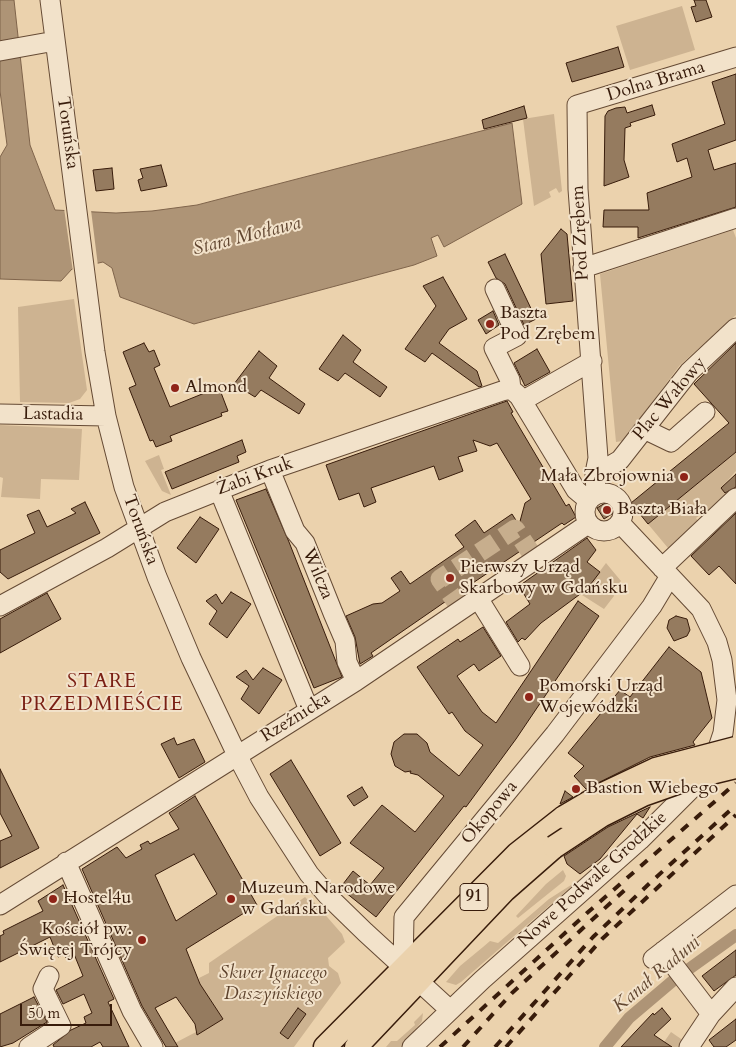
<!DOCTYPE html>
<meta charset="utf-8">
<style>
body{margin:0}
#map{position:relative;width:736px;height:1047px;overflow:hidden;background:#ebd2ad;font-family:Cardo,serif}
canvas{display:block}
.scale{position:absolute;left:20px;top:1004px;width:92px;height:22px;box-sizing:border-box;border:2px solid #381c0b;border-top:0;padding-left:6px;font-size:15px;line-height:18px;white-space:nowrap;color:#381c0b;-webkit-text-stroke:4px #f2e2ca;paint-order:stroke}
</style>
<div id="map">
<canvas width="736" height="1047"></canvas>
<div class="scale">50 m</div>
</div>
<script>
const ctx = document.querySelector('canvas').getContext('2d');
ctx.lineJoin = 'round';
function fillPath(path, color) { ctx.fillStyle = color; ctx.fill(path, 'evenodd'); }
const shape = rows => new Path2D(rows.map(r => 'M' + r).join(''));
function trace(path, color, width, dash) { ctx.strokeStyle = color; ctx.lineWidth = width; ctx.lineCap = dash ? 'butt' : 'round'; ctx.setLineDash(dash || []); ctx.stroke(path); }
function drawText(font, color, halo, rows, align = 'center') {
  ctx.font = font + ' Cardo,serif'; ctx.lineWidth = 4; ctx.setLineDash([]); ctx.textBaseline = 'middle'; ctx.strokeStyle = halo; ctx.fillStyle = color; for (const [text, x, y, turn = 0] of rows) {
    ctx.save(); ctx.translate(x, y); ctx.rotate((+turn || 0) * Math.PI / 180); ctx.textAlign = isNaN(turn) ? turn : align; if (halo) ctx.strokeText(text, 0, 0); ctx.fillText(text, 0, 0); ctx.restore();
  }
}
const green = shape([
 [682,6,695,50,630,70,616,26],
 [554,114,562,191,559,193,556,188,549,192,551,197,534,206,523,119],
 [733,230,736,238,736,315,680,365,623,441,616,442,600,274],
 [74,299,87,390,80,399,69,403,20,402,18,307],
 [0,425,82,429,79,480,41,479,40,499,1,497,3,478,0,477],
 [736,452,736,471,721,488,729,497,708,519,703,513,696,518,701,525,675,546,668,548,648,524],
 [159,455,164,469,161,470,171,495,162,491,145,461],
 [606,563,621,581,612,592,614,596,604,609,582,595],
 [563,870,566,876,564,881,518,918,516,916,546,884],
 [579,880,461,982,456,985,446,982,460,966,483,947,490,941,498,943,549,899],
 [305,897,312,904,314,902,342,934,345,942,328,958,329,966,338,973,341,983,294,1047,178,1047,175,1043,196,1032,198,1034,223,1019,200,984,199,978,209,973,209,963],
 [423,1013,422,1021,402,1047,386,1047,391,1041,397,1041,415,1025,414,1022],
 [671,1032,684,1041,681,1047,672,1047,664,1042]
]);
const water = shape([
 [0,0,14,0,30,145,55,210,116,213,152,211,197,205,512,123,522,204,444,247,438,235,431,238,437,256,414,265,194,324,120,297,112,268,103,262,72,269,61,281,0,279,0,157,7,145,0,91,0,0]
]);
const pier = shape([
 [64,208,91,210,98,266,73,272]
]);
const canal = shape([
 [605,1047,629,1018,675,979,736,935]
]);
const building = shape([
 [694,0,706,0,712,17,696,22,691,7,696,6,694,0],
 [618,47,624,67,572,82,566,63,618,47],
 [736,74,736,140,708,150,714,170,736,163,736,207,638,238,638,227,603,227,604,210,649,210,647,193,692,177,687,158,677,162,672,144,725,124,712,82,736,74],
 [652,105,655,115,630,123,631,126,625,128,624,160,629,177,604,186,605,116,608,111,616,108,625,107,627,113,652,105],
 [524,106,527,118,484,129,482,120,524,106],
 [161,165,167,186,141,191,138,180,143,178,140,169,161,165],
 [112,168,114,189,96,191,93,170,112,168],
 [561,229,567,234,573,301,546,304,541,254,561,229],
 [505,254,536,319,524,325,505,284,496,278,488,262,505,254],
 [443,277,467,319,449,329,439,343,477,371,482,386,479,387,432,353,425,362,405,349,436,306,423,286,443,277],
 [493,311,499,325,486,334,478,320,493,311],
 [343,335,361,350,353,362,387,387,380,397,345,373,338,381,319,369,343,335],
 [144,343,149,352,154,350,160,365,154,368,170,407,212,390,213,393,220,390,228,411,221,413,222,416,170,436,172,441,156,447,153,440,150,441,129,388,136,385,123,352,144,343],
 [736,343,736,452,648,524,631,503,729,423,694,384,736,343],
 [537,349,550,372,525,386,514,363,537,349],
 [259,351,277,366,269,378,305,404,299,414,261,390,255,397,234,384,259,351],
 [507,401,513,412,511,413,566,506,569,504,576,517,564,525,562,523,452,597,371,653,373,656,360,664,355,637,346,616,373,604,382,603,400,591,391,578,401,571,410,584,464,547,455,535,475,520,484,533,512,514,519,525,525,503,531,499,497,443,490,446,473,440,477,451,458,457,463,471,439,480,434,466,371,488,376,502,364,507,359,493,339,500,326,465,507,401],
 [242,440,246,452,237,456,239,462,172,489,165,472,242,440],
 [736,474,736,487,725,493,721,488,736,474],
 [266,489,289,542,342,677,314,688,236,500,266,489],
 [85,502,100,533,8,579,0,572,0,550,35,533,27,515,39,510,47,527,76,513,71,509,85,502],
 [605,503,611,503,615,506,615,512,604,519,597,508,605,503],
 [736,513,736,584,719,566,709,575,691,556,736,513],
 [200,517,219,529,196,563,177,548,200,517],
 [587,538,596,550,587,562,600,572,587,589,541,623,525,640,522,638,518,642,506,622,530,604,519,586,587,538],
 [231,592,251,604,227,638,209,624,217,611,206,601,216,594,222,604,231,592],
 [47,593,61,619,0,653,0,619,47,593],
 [578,601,599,616,516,739,466,807,464,806,376,917,340,888,353,871,370,885,384,868,350,843,382,805,415,832,444,796,418,775,410,773,411,771,405,772,395,766,391,754,394,742,404,734,417,734,427,743,430,752,459,776,483,745,465,731,452,712,449,714,417,667,458,639,460,642,483,627,501,656,479,671,474,664,457,676,482,712,496,723,578,601],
 [676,616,687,619,690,630,687,636,674,641,667,628,669,620,676,616],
 [669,647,701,672,712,718,693,742,695,745,650,757,586,789,574,776,584,766,568,753,620,690,630,697,669,647],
 [263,668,282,680,259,714,241,699,249,686,236,677,246,670,253,680,263,668],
 [174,738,177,745,194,739,205,762,179,778,161,744,174,738],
 [291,760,341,843,320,856,270,774,291,760],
 [0,769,39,848,0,868,0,841,12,836,0,813,0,769],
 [362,787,368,797,354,806,347,796,362,787],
 [565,791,573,797,560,804,565,791],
 [195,796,257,905,186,949,200,984,223,1019,197,1035,195,1024,176,997,155,1008,178,1047,166,1047,142,1006,82,869,117,847,126,858,142,849,140,845,148,841,150,844,179,829,169,813,195,796],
 [194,854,217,894,176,921,155,875,194,854],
 [650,807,643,818,637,814,600,859,580,874,567,864,564,856,608,827,650,807],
 [63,885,114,999,108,1002,129,1047,103,1047,100,1042,91,1047,54,1047,53,1045,71,1030,86,1023,84,1017,92,1013,84,994,63,1004,56,990,83,976,74,954,66,958,65,954,58,957,50,937,0,962,0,936,4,934,3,931,43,911,38,901,63,885],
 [736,950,736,975,714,991,702,976,736,950],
 [34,997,47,1022,13,1043,0,1047,0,1014,34,997],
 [298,1008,306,1014,288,1039,280,1033,298,1008],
 [662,1008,671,1019,654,1035,672,1047,621,1047,653,1013,654,1015,662,1008],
 [736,1019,736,1040,726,1047,714,1047,709,1040,736,1019]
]);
const minorTunnel = shape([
 [461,609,440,579,515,529,535,559]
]);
const minor = shape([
 [50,0,95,352,106,416,124,487,157,577,191,658,237,755,259,797,309,874,328,896,365,932,450,1010],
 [0,51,55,41],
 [583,268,736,218],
 [495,289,517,336,494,348,510,380,511,389],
 [522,401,592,361],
 [0,414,106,416],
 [644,429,671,442,705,412],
 [605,469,620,460,689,372,736,328],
 [270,470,295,531,305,543,333,613,345,641,347,662,356,681],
 [219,490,309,710],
 '585 512a19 19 0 1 1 38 0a19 19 0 1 1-38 0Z',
 [596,494,595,473,598,458,578,189,577,105,736,57],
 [662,568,736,498],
 [478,598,520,666],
 [0,606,107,548,165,512,270,470,502,391,511,389,519,396,576,490,588,500],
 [66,862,132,1011,153,1047],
 [0,905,356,681,588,524],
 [663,951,711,1014],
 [653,959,736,895],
 [403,967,404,917,555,734,652,606,670,576],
 [29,1047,61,1026,43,989,49,976],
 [412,1047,482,980,640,840,693,787,709,766,717,751,723,733,727,700,722,660,717,642,701,609,620,523],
 [689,1047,711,1014,736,987]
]);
const major = shape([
 [325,1047,517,854,564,817],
 [356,1047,505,890,554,847]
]);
const rail = shape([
 [440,1047,587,913,736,783],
 [463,1047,512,993,628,887],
 [495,1047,593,937,652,881,736,805],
 [506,1047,602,939,736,815]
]);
const majorBridge = shape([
 [564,817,603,794,656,769,736,748],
 [554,847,601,816,643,795,694,777,736,767]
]);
const markers = [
 [490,324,5,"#8f2418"],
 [175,388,5,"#8f2418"],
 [684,477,5,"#8f2418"],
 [607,510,5,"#8f2418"],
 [450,578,5,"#8f2418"],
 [529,697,5,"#8f2418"],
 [576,789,5,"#8f2418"],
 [53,899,5,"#8f2418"],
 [231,899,5,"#8f2418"],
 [142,940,5,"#8f2418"]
];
const shields = [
 [474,897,28]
];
const shieldNames = [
 ["91",474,897]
];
const streetNames = [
 ["Dolna Brama",656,82,-17],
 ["Toruńska",67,133,82],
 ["Pod Zrębem",581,233,-93],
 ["Plac Wałowy",670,399,-50],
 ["Lastadia",53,415,1],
 ["Żabi Kruk",255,477,-20],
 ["Toruńska",140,530,70],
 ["Wilcza",317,574,67],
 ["Rzeźnicka",296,718,-32],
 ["Okopowa",490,813,-50],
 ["Nowe Podwale Grodzkie",593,880,-42]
];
const poiNames = [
 ["Baszta",500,314],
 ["Pod Zrębem",500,335],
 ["Almond",185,388],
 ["Mała Zbrojownia",674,477,"right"],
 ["Baszta Biała",617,510],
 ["Pierwszy Urząd",460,568],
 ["Skarbowy w Gdańsku",460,589],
 ["Pomorski Urząd",539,687],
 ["Wojewódzki",539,708],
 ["Bastion Wiebego",586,789],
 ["Muzeum Narodowe",241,889],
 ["w Gdańsku",241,910],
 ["Hostel4u",63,899],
 ["Kościół pw.",132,930,"right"],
 ["Świętej Trójcy",132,951,"right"]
];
const parkNames = [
 ["Skwer Ignacego",273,974],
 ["Daszyńskiego",273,995]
];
const waterNames = [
 ["Stara Motława",247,237,-14],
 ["Kanał Raduni",657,975,-40]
];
const quarterNames = [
 ["STARE",102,682],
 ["PRZEDMIEŚCIE",102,705]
];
fillPath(green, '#cdb391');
fillPath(water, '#ae9476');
trace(water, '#7f644b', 1);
fillPath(pier, '#ebd2ad');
trace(canal, '#ae9476', 12);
fillPath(building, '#957b5f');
trace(building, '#381c0b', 1);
trace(minorTunnel, '#c7ae8d', 19, [19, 9]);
trace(minor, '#654a34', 21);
trace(major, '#381c0b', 25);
trace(minor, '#f2e2ca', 19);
trace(major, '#ebd2ad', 22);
trace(rail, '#381c0b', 4, [9, 9]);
trace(majorBridge, '#381c0b', 25, []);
trace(majorBridge, '#ebd2ad', 22);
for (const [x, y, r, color] of markers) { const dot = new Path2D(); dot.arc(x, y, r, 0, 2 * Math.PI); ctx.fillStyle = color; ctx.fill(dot); trace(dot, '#f2e2ca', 2); }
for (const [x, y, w] of shields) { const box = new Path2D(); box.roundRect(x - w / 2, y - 13.5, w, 27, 4); ctx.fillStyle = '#f2e2ca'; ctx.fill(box); trace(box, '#381c0b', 1); }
drawText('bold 16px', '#381c0b', null, shieldNames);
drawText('18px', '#381c0b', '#f2e2ca', streetNames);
drawText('18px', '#381c0b', '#f2e2ca', poiNames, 'left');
drawText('italic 18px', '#5d422c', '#f2e2ca', parkNames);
drawText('italic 19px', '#614630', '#f2e2ca', waterNames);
ctx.letterSpacing = '1px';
drawText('20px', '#7a1f14', '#f2e2ca', quarterNames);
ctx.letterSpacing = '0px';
</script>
